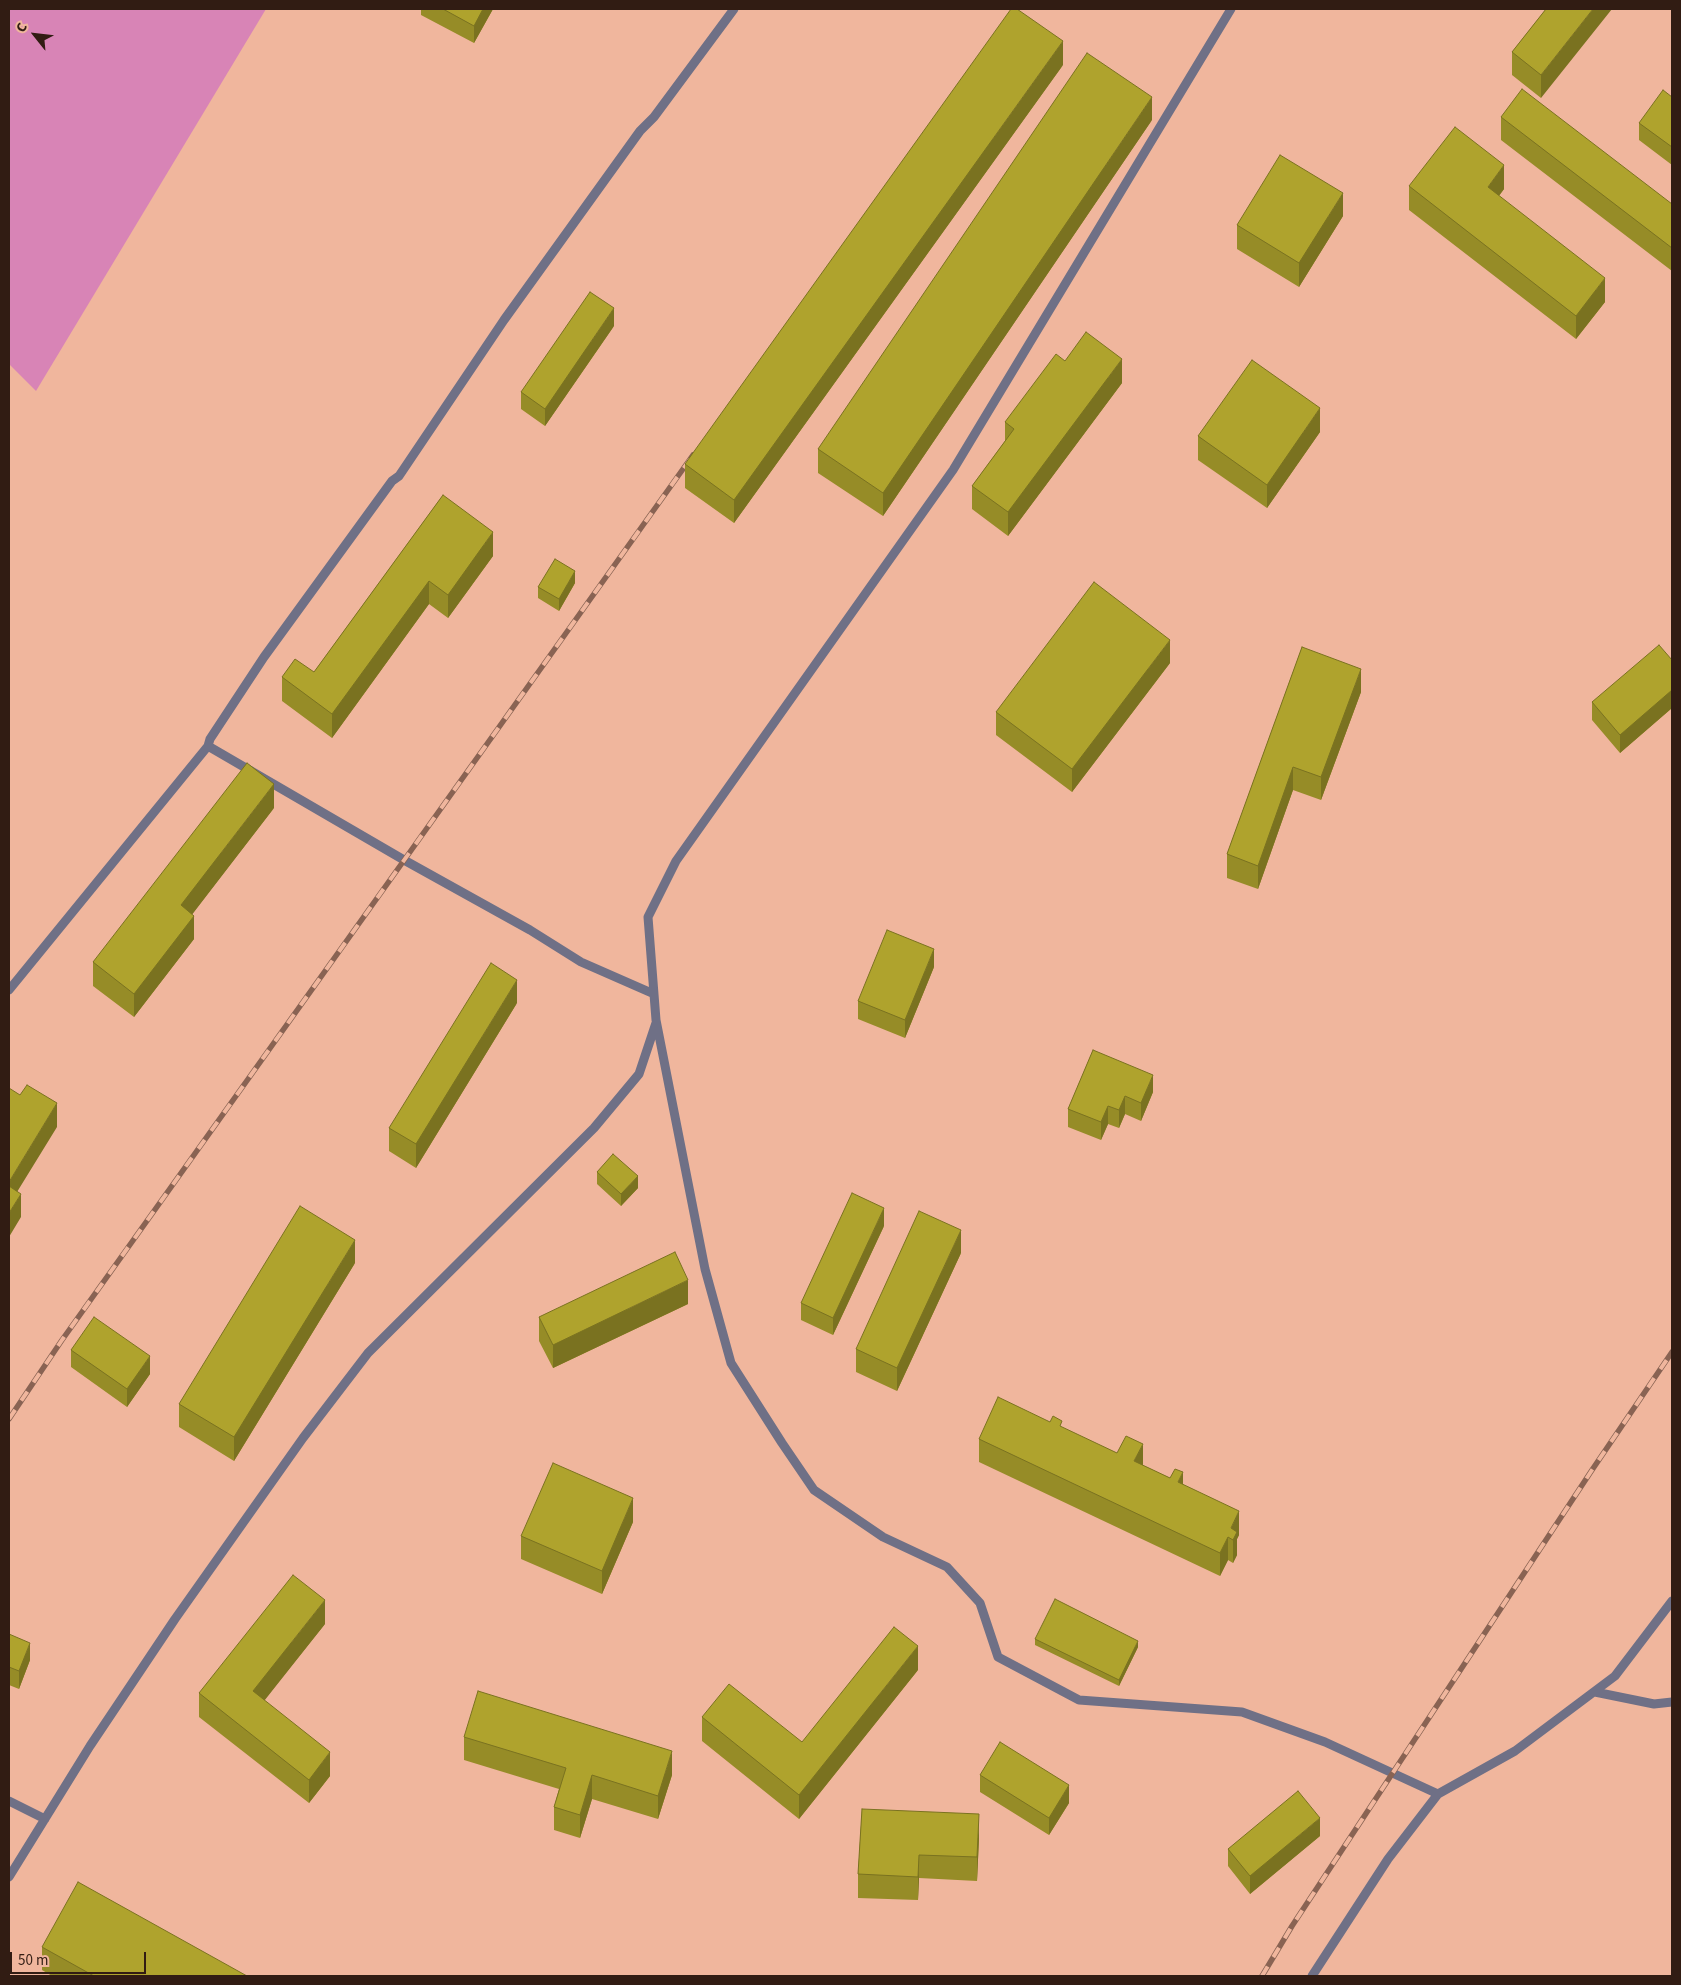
<!DOCTYPE html>
<meta charset="utf-8">
<style>
body{margin:0}
#map{position:relative;width:1681px;height:1985px;overflow:hidden;background:#f0b69d;font-family:"Source Sans 3",sans-serif}
canvas{display:block}
.frame{position:absolute;inset:0;border:10px solid #311c13;pointer-events:none}
.north{position:absolute;left:10px;top:10px;width:50px;height:50px;-webkit-text-stroke:4px #f0b69d;paint-order:stroke;rotate:299deg;font-size:14px;font-weight:700;line-height:20px;text-align:center;color:#311c13}
.north::after{content:'';display:block;margin:auto;width:18px;height:22px;background:#311c13;clip-path:polygon(50% 0,100% 100%,50% 72%,0 100%)}
.scale{position:absolute;left:10px;top:1952px;width:136px;height:22px;box-sizing:border-box;border:2px solid #311c13;border-top:0;padding-left:6px;font-size:15px;line-height:18px;white-space:nowrap;color:#311c13;-webkit-text-stroke:4px #f0b69d;paint-order:stroke}
</style>
<div id="map">
<canvas width="1681" height="1985"></canvas>
<div class="frame"></div>
<div class="north">С</div>
<div class="scale">50 m</div>
</div>
<script>
const ctx = document.querySelector('canvas').getContext('2d');
ctx.lineJoin = 'round';
function fillPath(path, color) { ctx.fillStyle = color; ctx.fill(path, 'evenodd'); }
const shape = rows => new Path2D(rows.map(r => 'M' + r).join(''));
function trace(path, color, width, dash) { ctx.strokeStyle = color; ctx.lineWidth = width; ctx.lineCap = dash ? 'butt' : 'round'; ctx.setLineDash(dash || []); ctx.stroke(path); }
const green = shape([
 [9,9,266,9,36,391,9,364]
]);
const service = shape([
 [1231,9,953,470,676,861,648,917,656,1020,705,1269,731,1363,782,1443,814,1490,883,1537,947,1567,980,1603,998,1657,1079,1700,1242,1712,1325,1742,1438,1794,1515,1751,1615,1676,1672,1601],
 [208,746,404,860,530,930,581,962,654,994],
 [9,990,208,746,210,739,264,657,392,481,399,476,504,320,640,131,654,117,734,9],
 [1595,1692,1654,1704,1672,1702],
 [9,1801,45,1819],
 [9,1877,90,1746,175,1619,303,1438,368,1353,594,1128,639,1074,656,1023],
 [1312,1976,1388,1859,1438,1794]
]);
const rail = shape([
 [9,1419,62,1340,693,455],
 [1262,1976,1292,1926,1592,1470,1672,1352]
]);
const wall = shape([
 [421,9,493,9,474,43,421,15],
 [1546,9,1541,98,1512,75,1512,52],
 [1063,65,734,523,685,488,685,464],
 [1672,97,1672,165,1639,140,1639,123],
 [1501,117,1672,204,1672,271,1501,140],
 [1152,120,883,516,818,473,818,449],
 [1409,186,1504,189,1499,196,1605,302,1576,339,1409,210],
 [1343,216,1299,287,1237,249,1237,225],
 [614,326,545,426,521,409,521,392],
 [1065,361,1122,383,1008,536,972,509,972,486,1005,441,1005,422],
 [1320,432,1267,508,1198,460,1198,436],
 [443,495,493,556,448,618,429,604,332,738,282,701,282,677,314,672],
 [575,583,559,611,538,598,538,587],
 [1302,647,1361,692,1321,800,1293,790,1258,889,1227,878,1227,854],
 [1672,660,1672,708,1620,753,1592,720,1592,702],
 [1170,663,1072,792,996,735,996,712],
 [274,808,192,914,194,939,134,1017,93,986,93,962],
 [934,967,905,1038,858,1019,858,1001],
 [517,1003,416,1168,389,1151,389,1128],
 [1093,1050,1153,1092,1141,1121,1125,1114,1119,1128,1108,1124,1101,1140,1068,1127,1068,1109],
 [597,1172,638,1188,621,1206,597,1184],
 [884,1226,833,1335,801,1320,801,1303],
 [961,1253,897,1391,856,1372,856,1349],
 [355,1263,234,1461,179,1427,179,1404],
 [688,1304,553,1368,539,1341,539,1317],
 [71,1350,150,1374,127,1407,71,1367],
 [1062,1428,1183,1484,1239,1535,1237,1539,1237,1555,1233,1563,1228,1560,1220,1576,979,1462,979,1439],
 [633,1522,602,1594,521,1559,521,1536],
 [325,1624,264,1700,330,1776,309,1803,199,1717,199,1693],
 [9,1634,30,1660,19,1689,9,1685],
 [1035,1639,1138,1647,1119,1686,1035,1645],
 [918,1670,799,1819,702,1741,702,1717,802,1742],
 [464,1737,672,1775,658,1819,592,1799,580,1838,554,1830,554,1807,559,1789,464,1760],
 [980,1775,1069,1803,1049,1835,980,1792],
 [862,1809,979,1838,977,1881,919,1878,918,1900,858,1898,858,1874],
 [1320,1836,1250,1894,1228,1866,1228,1849],
 [42,1947,247,1976,52,1976,42,1970]
]);
const shadedWall = shape([
 [483,9,493,9,474,43,474,26],
 [1593,9,1612,9,1541,98,1541,75],
 [1063,41,1063,65,734,523,734,500],
 [1152,97,1152,120,883,516,883,493],
 [1504,165,1504,189,1488,210,1488,187],
 [1343,193,1343,216,1299,287,1299,263],
 [1605,278,1605,302,1576,339,1576,316],
 [614,308,614,326,545,426,545,409],
 [1122,359,1122,383,1008,536,1008,512],
 [1320,408,1320,432,1267,508,1267,485],
 [493,532,493,556,448,618,448,595],
 [575,571,575,583,559,611,559,599],
 [429,581,429,604,332,738,332,714],
 [1170,640,1170,663,1072,792,1072,769],
 [1361,669,1361,692,1321,800,1321,777],
 [1672,690,1672,708,1620,753,1620,735],
 [1293,767,1293,790,1258,889,1258,866],
 [274,784,274,808,181,929,181,905],
 [194,916,194,939,134,1017,134,994],
 [934,949,934,967,905,1038,905,1020],
 [517,980,517,1003,416,1168,416,1144],
 [1153,1075,1153,1092,1141,1121,1141,1103],
 [1125,1096,1125,1114,1119,1128,1119,1110],
 [57,1103,57,1127,9,1205,9,1182],
 [1108,1106,1108,1124,1101,1140,1101,1122],
 [638,1176,638,1188,621,1206,621,1194],
 [21,1194,21,1217,9,1237,9,1213],
 [884,1208,884,1226,833,1335,833,1318],
 [961,1230,961,1253,897,1391,897,1368],
 [355,1240,355,1263,234,1461,234,1437],
 [688,1280,688,1304,553,1368,553,1345],
 [150,1356,150,1374,127,1407,127,1389],
 [1143,1444,1143,1467,1134,1461],
 [1183,1472,1183,1496,1178,1482],
 [633,1498,633,1522,602,1594,602,1571],
 [1239,1511,1239,1535,1237,1539,1237,1555,1233,1563,1233,1540,1231,1528],
 [1228,1537,1228,1560,1220,1576,1220,1553],
 [325,1600,325,1624,253,1715,253,1691],
 [1138,1641,1138,1647,1119,1686,1119,1680],
 [30,1643,30,1660,19,1689,19,1671],
 [918,1646,918,1670,799,1819,799,1795],
 [672,1751,672,1775,658,1819,658,1796],
 [330,1752,330,1776,309,1803,309,1780],
 [592,1775,592,1799,580,1838,580,1815],
 [1069,1785,1069,1803,1049,1835,1049,1818],
 [979,1814,979,1838,977,1881,977,1857],
 [1320,1818,1320,1836,1250,1894,1250,1876],
 [919,1855,919,1878,918,1900,918,1877]
]);
const building = shape([
 [443,9,483,9,474,26,443,9],
 [1011,9,1017,9,1063,41,734,500,685,464,1011,9],
 [1546,9,1593,9,1541,75,1512,52,1546,9],
 [1087,53,1152,97,883,493,818,449,1087,53],
 [1522,89,1672,204,1672,248,1501,117,1522,89],
 [1663,90,1672,97,1672,147,1639,123,1663,90],
 [1455,127,1504,165,1488,187,1605,278,1576,316,1409,186,1455,127],
 [1280,155,1343,193,1299,263,1237,225,1280,155],
 [590,292,614,308,545,409,521,392,590,292],
 [1086,332,1122,359,1008,512,972,486,1014,429,1005,422,1056,354,1065,361,1086,332],
 [1252,360,1320,408,1267,485,1198,436,1252,360],
 [443,495,493,532,448,595,429,581,332,714,282,677,295,659,314,672,443,495],
 [555,559,575,571,559,599,538,587,555,559],
 [1094,582,1170,640,1072,769,996,712,1094,582],
 [1659,645,1672,660,1672,690,1620,735,1592,702,1659,645],
 [1302,647,1361,669,1321,777,1293,767,1258,866,1227,854,1302,647],
 [247,763,274,784,181,905,194,916,134,994,93,962,247,763],
 [887,930,934,949,905,1020,858,1001,887,930],
 [491,963,517,980,416,1144,389,1128,491,963],
 [1093,1050,1153,1075,1141,1103,1125,1096,1119,1110,1108,1106,1101,1122,1068,1109,1093,1050],
 [27,1085,57,1103,9,1182,9,1088,20,1095,27,1085],
 [613,1154,638,1176,621,1194,597,1172,613,1154],
 [9,1186,21,1194,9,1213,9,1186],
 [852,1193,884,1208,833,1318,801,1303,852,1193],
 [300,1206,355,1240,234,1437,179,1404,300,1206],
 [919,1211,961,1230,897,1368,856,1349,919,1211],
 [675,1252,688,1280,553,1345,539,1317,675,1252],
 [94,1317,150,1356,127,1389,71,1350,94,1317],
 [998,1397,1050,1422,1053,1416,1062,1421,1060,1426,1117,1453,1126,1436,1143,1444,1134,1461,1170,1478,1175,1469,1183,1472,1178,1482,1239,1511,1231,1528,1237,1532,1233,1540,1228,1537,1220,1553,979,1439,998,1397],
 [553,1463,633,1498,602,1571,521,1536,553,1463],
 [293,1575,325,1600,253,1691,330,1752,309,1780,199,1693,293,1575],
 [1055,1599,1138,1641,1119,1680,1035,1639,1055,1599],
 [894,1627,918,1646,799,1795,702,1717,729,1684,802,1742,894,1627],
 [9,1634,30,1643,19,1671,9,1667,9,1634],
 [478,1691,672,1751,658,1796,592,1775,580,1815,554,1807,566,1768,464,1737,478,1691],
 [1000,1742,1069,1785,1049,1818,980,1775,1000,1742],
 [1298,1791,1320,1818,1250,1876,1228,1849,1298,1791],
 [862,1809,979,1814,977,1857,919,1855,918,1877,858,1874,862,1809],
 [78,1882,247,1976,94,1976,42,1947,78,1882]
]);
fillPath(green, '#d884b6');
trace(service, '#6f7086', 9);
trace(rail, '#896353', 5.5);
trace(rail, '#f0b69d', 4, [11]);
fillPath(wall, '#968c27');
fillPath(shadedWall, '#7a7220');
fillPath(building, '#afa32d');
trace(building, '#7a7220', 1);
</script>
